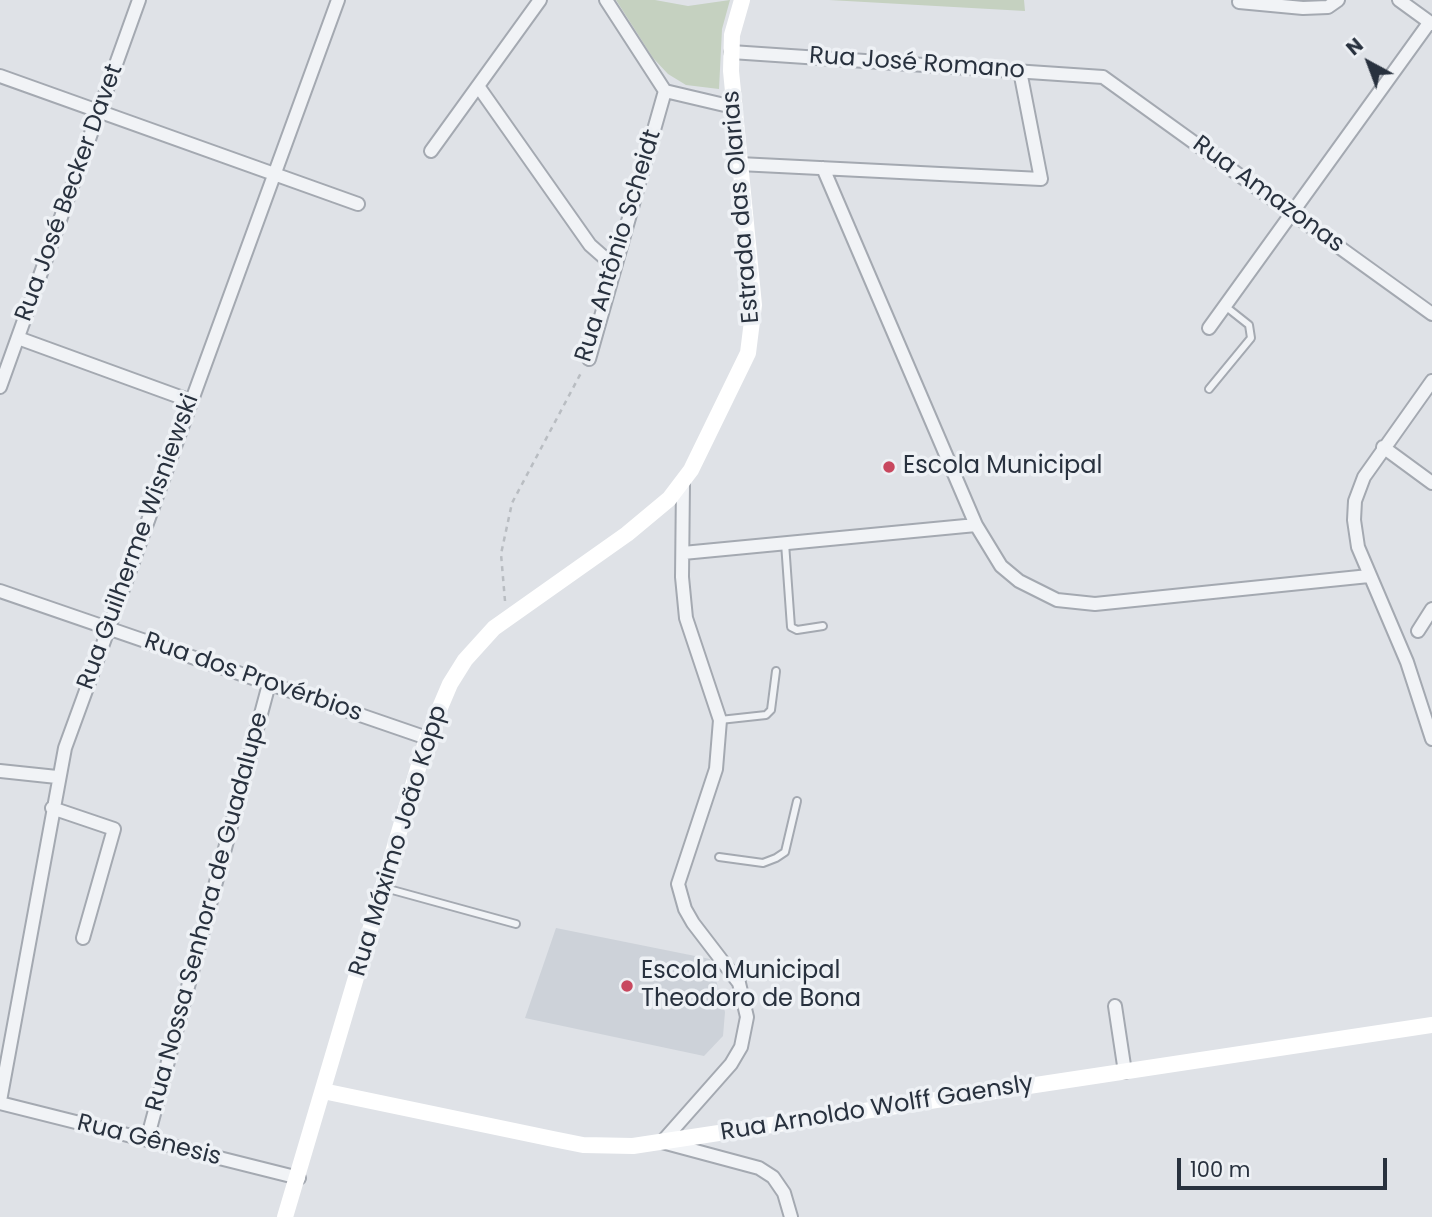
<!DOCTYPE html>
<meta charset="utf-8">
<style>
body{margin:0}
#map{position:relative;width:1432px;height:1217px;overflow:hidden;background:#dfe2e7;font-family:Poppins,sans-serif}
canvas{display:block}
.north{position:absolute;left:1334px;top:28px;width:70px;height:70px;-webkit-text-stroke:5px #eef1f5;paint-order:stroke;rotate:319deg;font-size:19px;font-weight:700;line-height:28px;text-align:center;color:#28313e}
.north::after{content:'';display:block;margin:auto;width:24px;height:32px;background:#28313e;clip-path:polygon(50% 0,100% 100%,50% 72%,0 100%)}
.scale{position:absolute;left:1177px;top:1158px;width:210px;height:32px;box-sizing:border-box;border:4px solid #28313e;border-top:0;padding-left:9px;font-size:21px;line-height:24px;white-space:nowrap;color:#28313e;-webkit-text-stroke:5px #eef1f5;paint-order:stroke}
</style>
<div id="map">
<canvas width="1432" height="1217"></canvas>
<div class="north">N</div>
<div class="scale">100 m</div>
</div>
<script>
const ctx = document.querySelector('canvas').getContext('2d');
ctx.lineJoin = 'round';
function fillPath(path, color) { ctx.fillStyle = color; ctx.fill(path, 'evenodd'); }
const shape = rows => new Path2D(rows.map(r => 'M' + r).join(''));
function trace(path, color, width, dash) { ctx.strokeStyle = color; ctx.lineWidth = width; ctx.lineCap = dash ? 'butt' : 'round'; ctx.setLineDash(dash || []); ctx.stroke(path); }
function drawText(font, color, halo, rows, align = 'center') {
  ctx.font = font + ' Poppins,sans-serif'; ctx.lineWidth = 7; ctx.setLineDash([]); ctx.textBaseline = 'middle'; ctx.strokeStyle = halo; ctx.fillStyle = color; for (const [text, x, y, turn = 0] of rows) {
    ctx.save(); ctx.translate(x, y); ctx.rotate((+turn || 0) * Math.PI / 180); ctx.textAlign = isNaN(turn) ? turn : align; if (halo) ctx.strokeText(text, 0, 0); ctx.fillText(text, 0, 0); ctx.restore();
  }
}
const built = shape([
 [556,928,710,959,725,1012,723,1036,704,1056,525,1018]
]);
const green = shape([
 [616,0,655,0,688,6,730,0,722,29,719,89,686,85,668,74,653,58],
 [829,0,1024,0,1025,11]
]);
const path = shape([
 [505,601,501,554,512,503,582,371]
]);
const lane = shape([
 [1209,389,1251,338,1249,325,1225,306],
 [785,543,791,627,797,630,823,626],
 [720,720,766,715,771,710,776,671],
 [719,857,763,863,776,858,785,852,797,801],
 [385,888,516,924]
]);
const street = shape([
 [1399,0,1432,24],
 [1239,2,1303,8,1328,7,1338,0],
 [731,52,1103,77,1432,314],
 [0,76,358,204],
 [478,86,590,245,615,267],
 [665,91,733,107],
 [431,151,540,0],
 [739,164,1041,179,1020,71],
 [823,168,976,525,1001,566,1019,581,1057,600,1095,604,1369,576],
 [1209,328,1429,23],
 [18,338,191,401],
 [589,359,665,91,606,0],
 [1432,381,1364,477,1355,501,1354,520,1358,547,1407,662,1432,739],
 [0,387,139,0],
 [1383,447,1432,483],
 [683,483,682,577,686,618,720,720,716,769,678,884,685,909,693,923,739,983,747,1017,741,1047,731,1064,662,1142,759,1168,773,1177,784,1193,791,1217],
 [683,553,976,525],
 [0,591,427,738],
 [1418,631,1432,609],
 [0,771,57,777],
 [52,808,114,829,83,938],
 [1115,1006,1125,1072],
 [0,1101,65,748,338,0],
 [0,1103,299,1178],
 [147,1140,269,684]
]);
const secondary = shape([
 [323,1091,553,1139,583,1145,633,1146,1432,1025],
 [285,1217,427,738,450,684,465,660,494,628,627,534,669,499,691,470,748,353,754,305,731,71,732,35,742,0]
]);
const markers = [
 [889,467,7,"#c8485f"],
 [627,986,7,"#c8485f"]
];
const streetNames = [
 ["Rua José Romano",917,64,4],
 ["Rua José Becker Davet",70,193,-70],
 ["Rua Amazonas",1268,195,36],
 ["Estrada das Olarias",742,207,-95],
 ["Rua Antônio Scheidt",619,246,-73],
 ["Rua Guilherme Wisniewski",139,542,-70],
 ["Rua dos Provérbios",253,678,19],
 ["Rua Máximo João Kopp",399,841,-73],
 ["Rua Nossa Senhora de Guadalupe",208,912,-75],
 ["Rua Arnoldo Wolff Gaensly",877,1109,-9],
 ["Rua Gênesis",149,1141,14]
];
const poiNames = [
 ["Escola Municipal",903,467],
 ["Escola Municipal",641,972],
 ["Theodoro de Bona",641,1000]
];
fillPath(built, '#cdd2d9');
fillPath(green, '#c5d1c0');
trace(lane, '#a4a9b1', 10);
trace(street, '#a4a9b1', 16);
trace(path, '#b9bdc2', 2.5, [5, 5]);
trace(lane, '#f1f3f6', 6);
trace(street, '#f1f3f6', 12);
trace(secondary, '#fff', 16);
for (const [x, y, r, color] of markers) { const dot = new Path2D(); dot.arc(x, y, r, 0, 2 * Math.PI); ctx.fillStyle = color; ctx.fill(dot); trace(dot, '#eef1f5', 2.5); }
drawText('24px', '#28313e', '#eef1f5', streetNames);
drawText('24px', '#28313e', '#eef1f5', poiNames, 'left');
</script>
